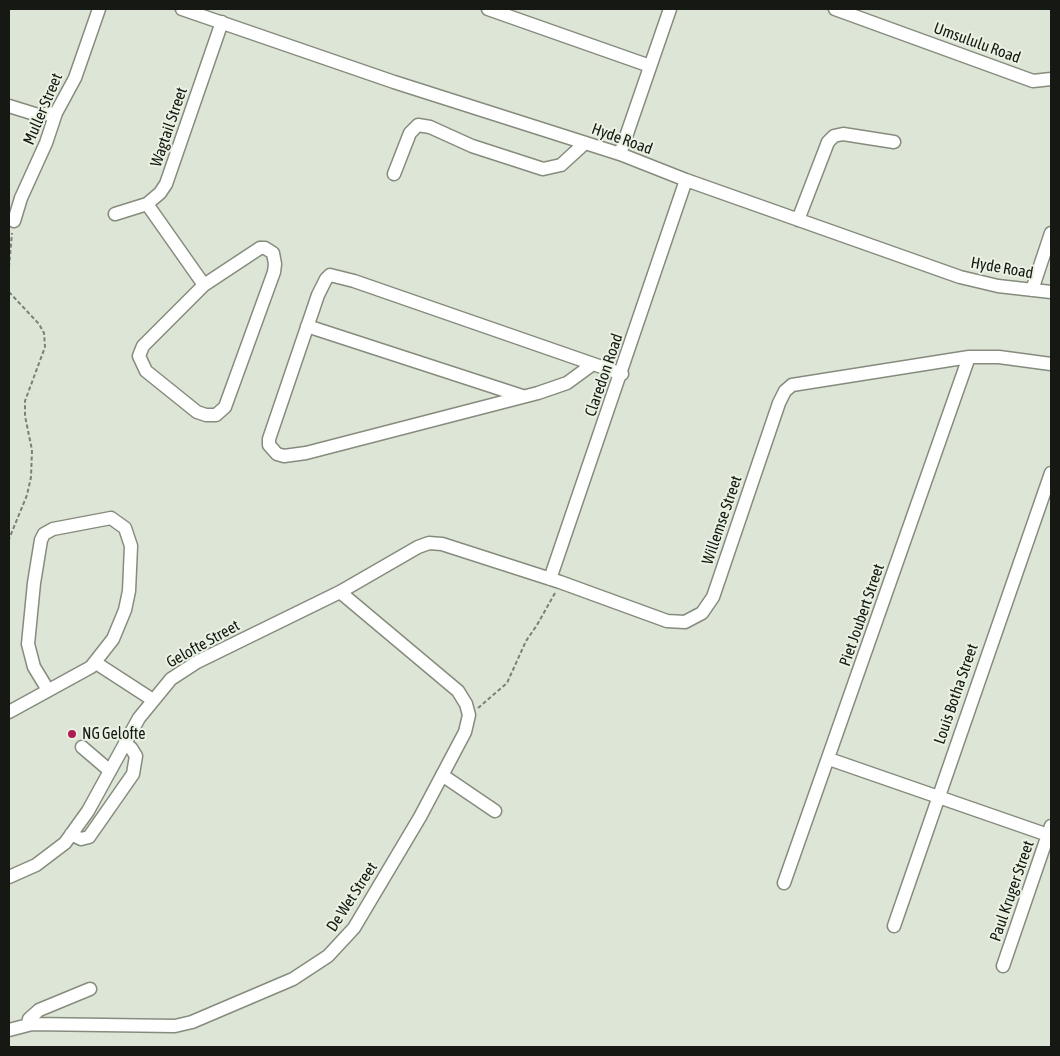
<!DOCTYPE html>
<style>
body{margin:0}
#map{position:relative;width:1060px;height:1056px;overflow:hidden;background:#dde5d6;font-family:"Asap Condensed",sans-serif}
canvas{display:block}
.frame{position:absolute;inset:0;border:10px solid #161813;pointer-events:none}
</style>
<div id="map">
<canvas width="1060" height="1056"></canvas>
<div class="frame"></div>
</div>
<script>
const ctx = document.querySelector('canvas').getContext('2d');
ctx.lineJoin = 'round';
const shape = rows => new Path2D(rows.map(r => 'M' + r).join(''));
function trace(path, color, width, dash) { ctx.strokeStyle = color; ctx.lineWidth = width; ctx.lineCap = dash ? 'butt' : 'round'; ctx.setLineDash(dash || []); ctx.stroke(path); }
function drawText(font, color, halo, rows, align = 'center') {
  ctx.font = font + ' "Asap Condensed",sans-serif'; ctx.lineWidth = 4; ctx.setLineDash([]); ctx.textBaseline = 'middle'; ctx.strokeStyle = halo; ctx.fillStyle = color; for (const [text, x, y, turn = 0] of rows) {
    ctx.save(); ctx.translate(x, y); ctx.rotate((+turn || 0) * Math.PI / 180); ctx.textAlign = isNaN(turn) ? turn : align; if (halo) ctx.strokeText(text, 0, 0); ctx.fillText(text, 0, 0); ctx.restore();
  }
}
const path = shape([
 [9,267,12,233],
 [9,292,39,324,44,333,45,347,25,401,25,416,32,450,31,477,27,495,9,539],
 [478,708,507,683,526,641,537,625,555,593]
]);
const minor = shape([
 [182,9,394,82,620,154,686,180,960,277,998,286,1051,292],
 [488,9,650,66],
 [835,9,1033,81,1051,79],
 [9,106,38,115,56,113],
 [620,154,670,9],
 [394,174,410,133,418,125,430,127,472,146,543,169,561,165,585,143],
 [147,204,204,285],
 [115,214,147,204,160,193,166,184,222,22],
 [798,220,828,142,834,136,843,134,894,142],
 [14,221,21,198,46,143,56,113,75,78,99,9],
 [260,248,265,248,273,253,275,264,274,272,225,407,216,415,206,415,197,412,146,371,139,356,143,346,204,285,260,248],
 [1032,290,1051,233],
 [307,326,522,396],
 [593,364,567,383,538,393,306,453,284,456,277,454,269,445,269,439,318,295,326,279,330,275,354,281,622,374],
 [550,579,686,180],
 [96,663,153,700],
 [9,712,91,667,113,639,125,610,129,591,131,546,125,528,111,518,53,529,44,534,41,540,34,583,28,644,34,667,48,690],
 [82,747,110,771],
 [829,759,1048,835],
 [442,775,495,811],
 [71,834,81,839,89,837,133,774,136,756,131,748,125,743],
 [9,877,36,865,65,843,88,811,139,718,171,679,197,662,340,592,418,547,429,543,442,544,560,582,667,621,685,622,702,613,713,597,779,403,785,391,792,385,969,357,999,357,1051,364],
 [784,883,969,357],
 [894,926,1051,473],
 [1003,966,1051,826],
 [28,1024,29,1019,39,1010,90,989],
 [9,1030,32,1024,175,1026,192,1022,293,979,328,956,354,928,420,817,465,732,469,715,466,704,458,691,340,592]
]);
const markers = [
 [72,734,5,"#ae1e52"]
];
const streetNames = [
 ["Umsululu Road",977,43,20],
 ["Muller Street",43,109,-67],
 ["Wagtail Street",169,127,-71],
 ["Hyde Road",622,139,20],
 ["Hyde Road",1002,268,10],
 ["Claredon Road",604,375,-71],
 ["Willemse Street",722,520,-71],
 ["Piet Joubert Street",862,615,-71],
 ["Gelofte Street",203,644,-29],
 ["Louis Botha Street",956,694,-71],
 ["Paul Kruger Street",1012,891,-71],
 ["De Wet Street",352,897,-57]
];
const poiNames = [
 ["NG Gelofte",82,734]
];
trace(minor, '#858c7e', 15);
trace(path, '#7b8076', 2, [4, 2.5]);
trace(minor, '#fff', 12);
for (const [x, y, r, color] of markers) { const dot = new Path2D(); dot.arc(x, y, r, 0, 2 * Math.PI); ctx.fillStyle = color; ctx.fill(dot); trace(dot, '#eaf2e3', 2); }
drawText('16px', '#161813', '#eaf2e3', streetNames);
drawText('16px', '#161813', '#eaf2e3', poiNames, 'left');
</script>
